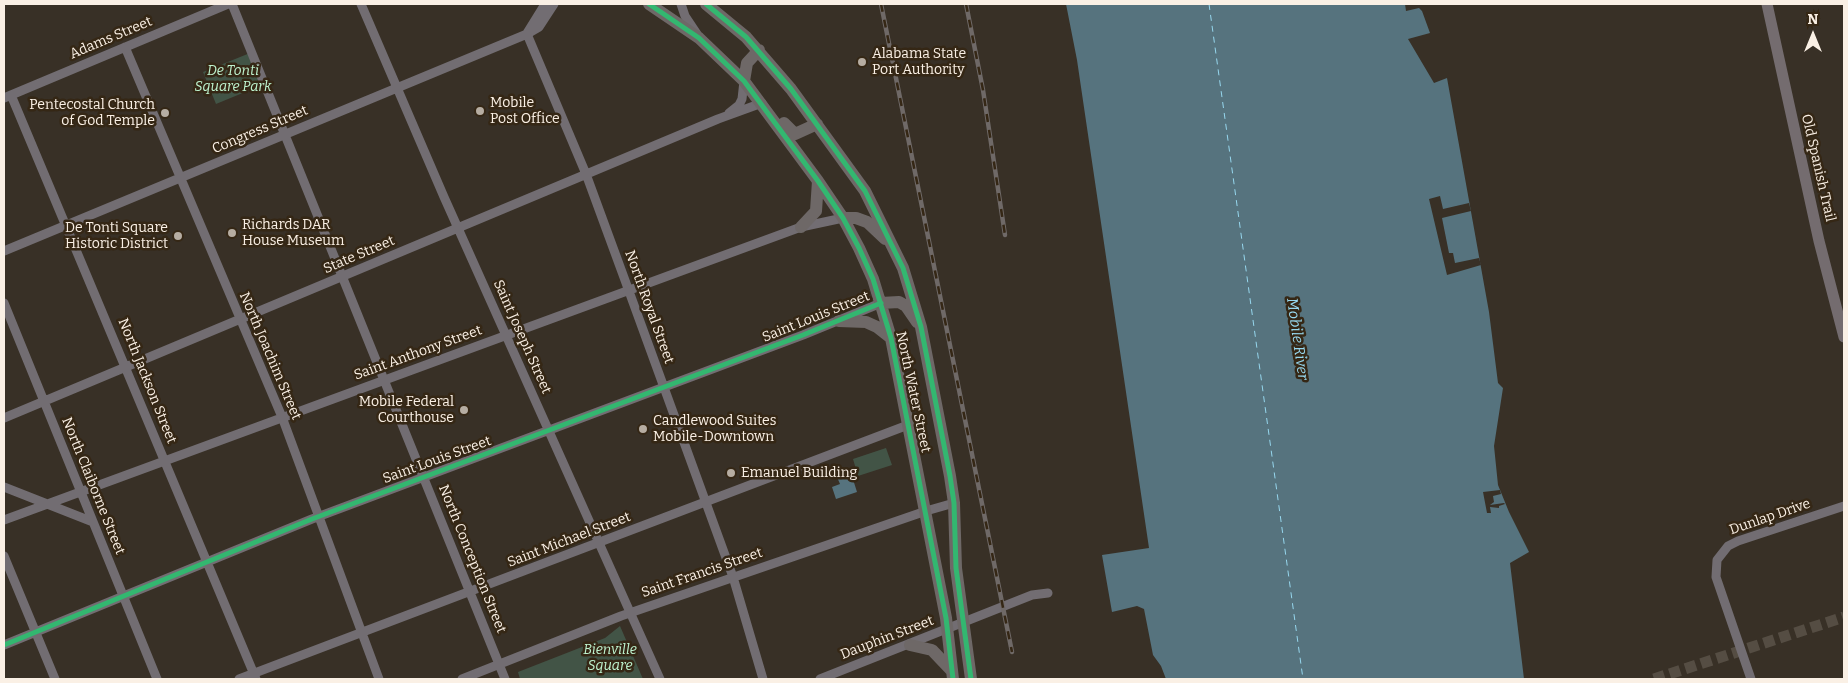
<!DOCTYPE html>
<style>
body{margin:0}
#map{position:relative;width:1848px;height:683px;overflow:hidden;background:#383026;font-family:Bitter,serif}
canvas{display:block}
.frame{position:absolute;inset:0;border:5px solid #faf0e5;pointer-events:none}
.north{position:absolute;left:1788px;top:10px;width:50px;height:50px;-webkit-text-stroke:4px #352715;paint-order:stroke;rotate:0deg;font-size:14px;font-weight:700;line-height:20px;text-align:center;color:#faf0e5}
.north::after{content:'';display:block;margin:auto;width:18px;height:22px;background:#faf0e5;clip-path:polygon(50% 0,100% 100%,50% 72%,0 100%)}
</style>
<div id="map">
<canvas width="1848" height="683"></canvas>
<div class="frame"></div>
<div class="north">N</div>
</div>
<script>
const ctx = document.querySelector('canvas').getContext('2d');
ctx.lineJoin = 'round';
function fillPath(path, color) { ctx.fillStyle = color; ctx.fill(path, 'evenodd'); }
const shape = rows => new Path2D(rows.map(r => 'M' + r).join(''));
function trace(path, color, width, dash) { ctx.strokeStyle = color; ctx.lineWidth = width; ctx.lineCap = dash ? 'butt' : 'round'; ctx.setLineDash(dash || []); ctx.stroke(path); }
function drawText(font, color, halo, rows, align = 'center') {
  ctx.font = font + ' Bitter,serif'; ctx.lineWidth = 5; ctx.setLineDash([]); ctx.textBaseline = 'middle'; ctx.strokeStyle = halo; ctx.fillStyle = color; for (const [text, x, y, turn = 0] of rows) {
    ctx.save(); ctx.translate(x, y); ctx.rotate((+turn || 0) * Math.PI / 180); ctx.textAlign = isNaN(turn) ? turn : align; if (halo) ctx.strokeText(text, 0, 0); ctx.fillText(text, 0, 0); ctx.restore();
  }
}
const green = shape([
 [250,53,262,85,216,104,203,72],
 [886,448,892,465,858,476,853,459],
 [620,626,643,679,520,679,518,672,605,638]
]);
const water = shape([
 [1066,4,1405,4,1406,11,1419,8,1422,11,1430,33,1408,39,1434,83,1447,78,1489,312,1498,383,1503,388,1494,446,1498,485,1509,512,1529,552,1510,563,1524,679,1166,679,1161,666,1153,655,1144,609,1137,606,1112,612,1102,555,1149,548,1077,60],
 [851,473,857,492,836,499,832,487,840,484,837,477]
]);
const pier = shape([
 [1440,196,1443,209,1469,203,1471,211,1442,218,1449,253,1453,253,1455,263,1479,258,1481,265,1447,275,1429,199],
 [1500,490,1501,494,1493,496,1494,502,1490,505,1504,503,1505,504,1499,506,1499,508,1490,507,1491,513,1487,513,1483,492]
]);
const ferry = shape([
 [1209,4,1303,679]
]);
const majorTunnel = shape([
 [1654,679,1844,617]
]);
const minor = shape([
 [232,4,505,679],
 [361,4,444,197,660,679],
 [681,4,685,16,697,34],
 [527,33,545,4],
 [527,34,586,174,626,283,733,577,763,679],
 [125,47,282,417,379,679],
 [11,95,256,679],
 [4,98,228,4],
 [729,113,739,105,742,99,744,81],
 [4,251,527,34,539,27,554,4],
 [4,303,157,679],
 [4,418,718,119,762,103],
 [4,487,93,522],
 [4,520,801,227,843,218],
 [4,556,55,679],
 [4,645,312,519,803,335,881,303],
 [239,679,908,425],
 [462,679,621,616,926,511,954,503],
 [820,679,1032,595,1048,593],
 [1751,679,1716,577,1717,560,1728,546,1738,541,1844,506]
]);
const major = shape([
 [1767,4,1819,241,1844,337]
]);
const highway = shape([
 [649,4,699,38,744,81,818,181,843,218,859,248,873,279,891,338,946,618,953,679],
 [706,4,746,37,791,89,865,191,903,268,921,327,950,476,954,503,956,568,971,679],
 [744,81,747,63,759,50],
 [784,123,795,134,817,124],
 [843,218,856,218,867,222,885,239],
 [801,227,816,211,818,181],
 [881,303,899,302,906,306,917,322],
 [839,321,866,322,877,327,891,338],
 [910,645,932,650,952,671]
]);
const rail = shape([
 [881,4,1012,652],
 [966,4,983,90,1005,235]
]);
const cycleway = shape([
 [649,4,699,38,744,81,818,181,843,218,859,248,873,279,891,338,946,618,953,679],
 [706,4,746,37,791,89,865,191,903,268,921,327,950,476,954,503,956,568,971,679],
 [4,645,312,519,803,335,881,303]
]);
const markers = [
 [862,62,5,"#b6ada2"],
 [480,111,5,"#b6ada2"],
 [165,113,5,"#b6ada2"],
 [232,233,5,"#b6ada2"],
 [178,236,5,"#b6ada2"],
 [464,410,5,"#b6ada2"],
 [643,429,5,"#b6ada2"],
 [731,473,5,"#b6ada2"]
];
const streetNames = [
 ["Adams Street",111,38,-23],
 ["Congress Street",260,130,-23],
 ["Old Spanish Trail",1818,168,77],
 ["State Street",359,255,-23],
 ["North Royal Street",649,307,70],
 ["Saint Louis Street",816,317,-22],
 ["Saint Joseph Street",522,337,66],
 ["Saint Anthony Street",418,353,-20],
 ["North Joachim Street",270,356,67],
 ["North Jackson Street",147,381,68],
 ["North Water Street",913,392,78],
 ["Saint Louis Street",437,460,-20],
 ["North Claiborne Street",93,486,68],
 ["Dunlap Drive",1770,517,-19],
 ["Saint Michael Street",569,540,-21],
 ["North Conception Street",472,559,68],
 ["Saint Francis Street",702,573,-19],
 ["Dauphin Street",887,638,-21]
];
const poiNames = [
 ["Alabama State",872,54],
 ["Port Authority",872,70],
 ["Mobile",490,103],
 ["Post Office",490,119],
 ["Pentecostal Church",155,105,"right"],
 ["of God Temple",155,121,"right"],
 ["Richards DAR",242,225],
 ["House Museum",242,241],
 ["De Tonti Square",168,228,"right"],
 ["Historic District",168,244,"right"],
 ["Mobile Federal",454,402,"right"],
 ["Courthouse",454,418,"right"],
 ["Candlewood Suites",653,421],
 ["Mobile-Downtown",653,437],
 ["Emanuel Building",741,473]
];
const parkNames = [
 ["De Tonti",233,71],
 ["Square Park",233,87],
 ["Bienville",610,650],
 ["Square",610,666]
];
const waterNames = [
 ["Mobile River",1297,339,82]
];
fillPath(green, '#425446');
fillPath(water, '#56737e');
fillPath(pier, '#383026');
trace(ferry, '#96d7ee', 1, [6, 5]);
trace(majorTunnel, '#554d43', 11, [11, 5.5]);
trace(minor, '#726d72', 9);
trace(major, '#746c6f', 11);
trace(highway, '#6e6867', 12);
trace(rail, '#6f6967', 4.5);
trace(rail, '#352715', 2.5, [8]);
trace(cycleway, '#33b770', 5);
for (const [x, y, r, color] of markers) { const dot = new Path2D(); dot.arc(x, y, r, 0, 2 * Math.PI); ctx.fillStyle = color; ctx.fill(dot); trace(dot, '#352715', 2); }
drawText('14px', '#faf0e5', '#352715', streetNames);
drawText('14px', '#faf0e5', '#352715', poiNames, 'left');
drawText('italic 14px', '#bef3cf', '#352715', parkNames);
drawText('italic 15px', '#96d7ee', '#352715', waterNames);
</script>
